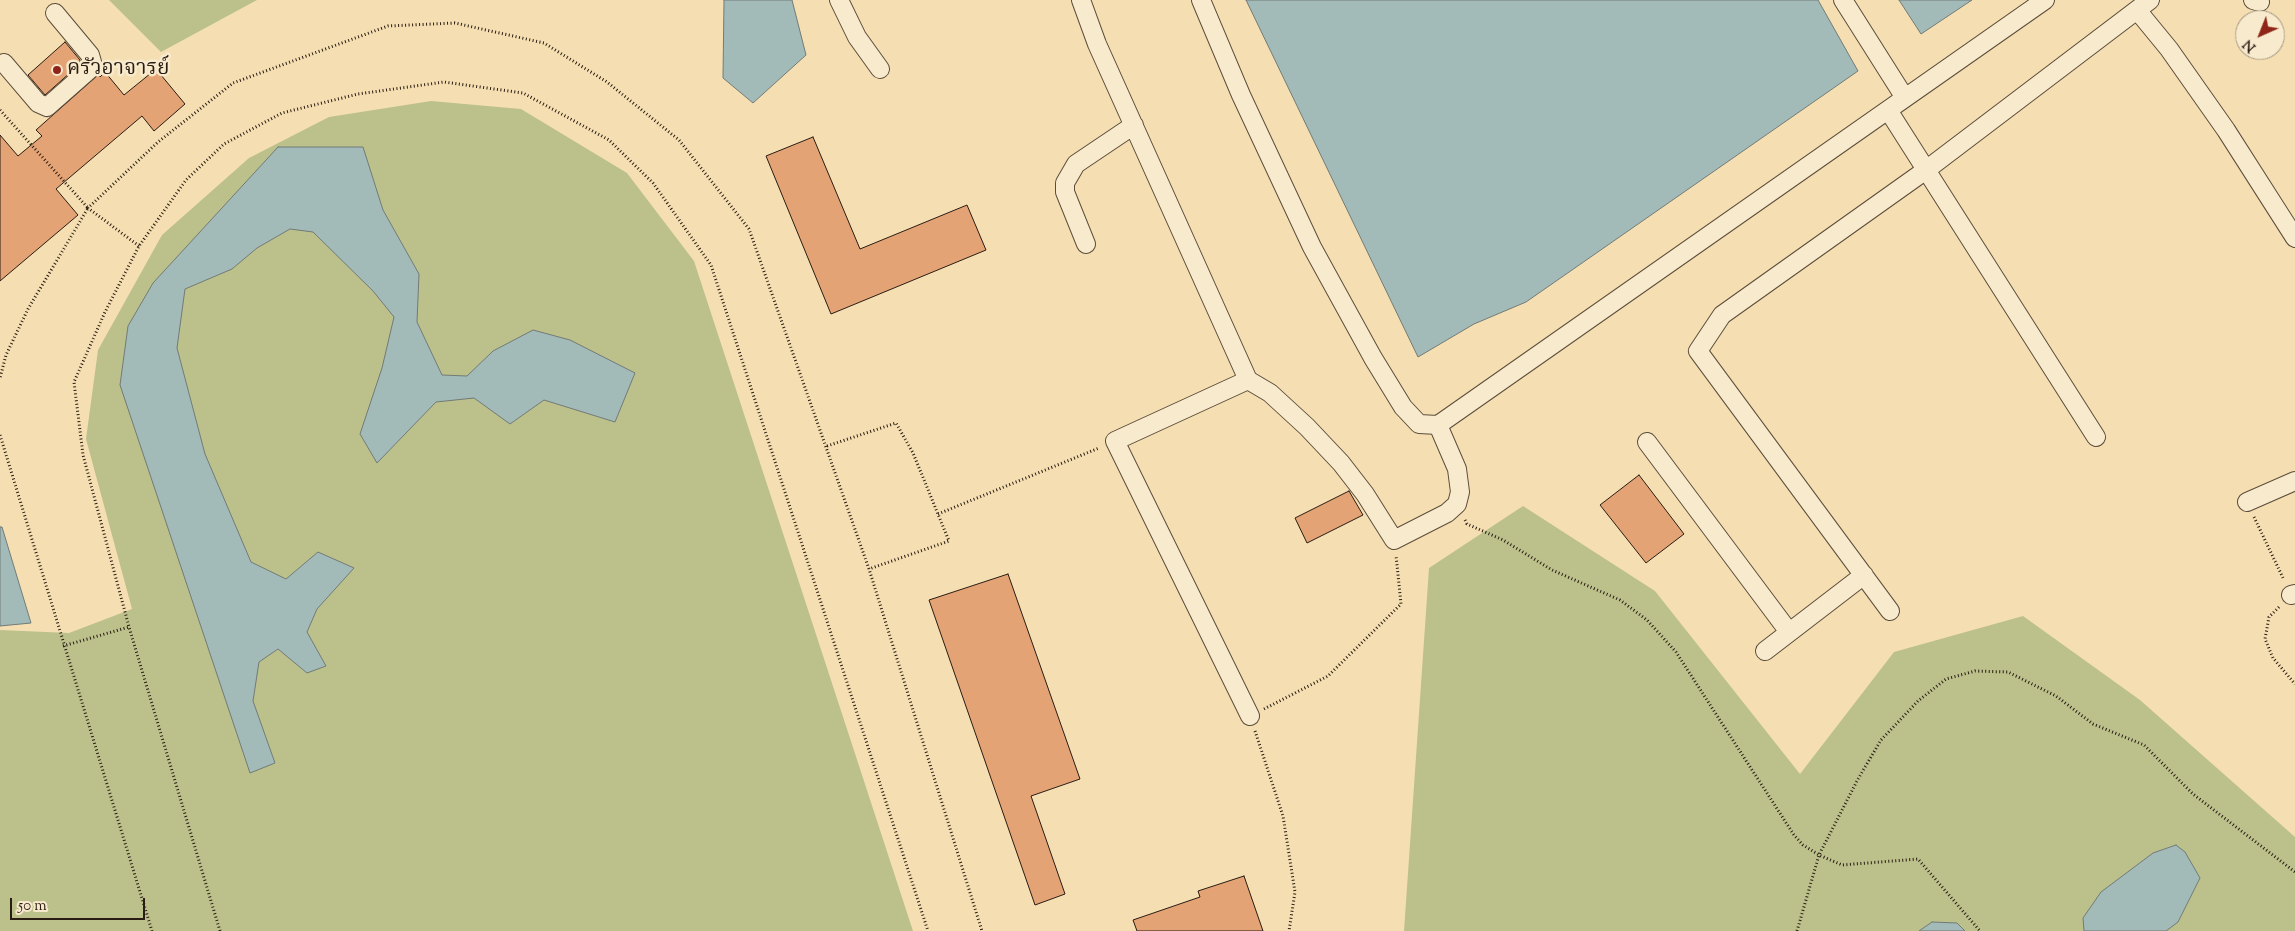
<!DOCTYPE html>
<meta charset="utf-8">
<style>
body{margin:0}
#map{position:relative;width:2295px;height:931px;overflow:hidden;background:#f5dfb2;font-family:"Sorts Mill Goudy",serif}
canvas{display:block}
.north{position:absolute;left:2235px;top:10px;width:50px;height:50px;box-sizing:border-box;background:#f8eacd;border:1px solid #a59883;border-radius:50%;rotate:224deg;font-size:14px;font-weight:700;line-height:20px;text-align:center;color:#291c13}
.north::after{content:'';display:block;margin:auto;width:18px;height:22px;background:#8f2418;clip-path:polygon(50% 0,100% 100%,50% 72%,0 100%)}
.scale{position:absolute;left:10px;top:898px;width:135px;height:22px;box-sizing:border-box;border:2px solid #291c13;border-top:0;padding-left:6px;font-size:15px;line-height:18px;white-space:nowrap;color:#291c13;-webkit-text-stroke:4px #f8eacd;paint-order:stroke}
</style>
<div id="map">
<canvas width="2295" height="931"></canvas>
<div class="north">N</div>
<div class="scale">50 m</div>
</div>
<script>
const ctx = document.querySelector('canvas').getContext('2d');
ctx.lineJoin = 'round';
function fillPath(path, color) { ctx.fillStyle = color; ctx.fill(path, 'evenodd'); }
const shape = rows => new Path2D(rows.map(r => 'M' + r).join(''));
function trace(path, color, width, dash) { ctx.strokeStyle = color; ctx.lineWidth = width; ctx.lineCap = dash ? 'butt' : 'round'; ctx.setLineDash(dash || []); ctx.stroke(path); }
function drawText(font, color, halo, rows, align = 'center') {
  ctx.font = font + ' "Sorts Mill Goudy","Noto Serif Thai",serif'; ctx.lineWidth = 5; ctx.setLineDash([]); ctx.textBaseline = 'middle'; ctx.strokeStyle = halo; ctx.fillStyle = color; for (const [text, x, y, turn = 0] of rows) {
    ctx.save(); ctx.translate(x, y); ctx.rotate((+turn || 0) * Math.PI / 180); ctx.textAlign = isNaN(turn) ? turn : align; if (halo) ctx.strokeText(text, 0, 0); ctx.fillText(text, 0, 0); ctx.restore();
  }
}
const green = shape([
 [109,0,257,0,161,52],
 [431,101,521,109,627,173,694,261,913,931,0,931,0,630,69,633,132,609,86,439,98,350,162,235,249,158,329,117],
 [1523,506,1655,591,1800,774,1894,652,2023,616,2140,700,2295,837,2295,931,1404,931,1429,568]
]);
const water = shape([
 [724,0,792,0,806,55,753,103,723,78,724,0],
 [1246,0,1818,0,1858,71,1526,302,1474,324,1418,357,1246,0],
 [1899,0,1972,0,1921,34,1899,0],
 [278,147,363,147,383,210,419,274,417,322,442,375,467,376,493,351,533,330,570,340,635,373,615,422,544,400,510,424,474,398,436,402,377,463,360,434,382,368,394,317,373,291,313,232,290,229,257,248,232,269,185,289,177,348,205,454,251,562,286,579,318,552,354,568,317,609,307,632,326,666,307,673,278,649,259,662,253,701,275,763,250,773,120,385,128,326,153,283,278,147],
 [0,527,2,527,31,623,0,626,0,527],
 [2176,845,2185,852,2200,878,2178,922,2166,931,2084,931,2083,918,2101,892,2153,853,2176,845],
 [1932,922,1957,923,1965,931,1919,931,1932,922]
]);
const building = shape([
 [65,42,80,60,80,64,45,95,28,75,65,42],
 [156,69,185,104,154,131,142,116,56,189,78,215,0,281,0,135,18,156,42,136,36,130,99,74,100,77,105,72,124,95,156,69],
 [813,137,860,249,967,205,986,250,831,314,766,156,813,137],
 [1639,475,1684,534,1646,563,1600,505,1639,475],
 [1349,491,1363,515,1307,543,1295,518,1349,491],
 [1008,574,1080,779,1031,796,1065,894,1035,905,929,600,1008,574],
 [1244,876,1263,931,1137,931,1133,920,1200,897,1198,891,1244,876]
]);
const path = shape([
 [0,110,88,208,28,309,6,355,0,378],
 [139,246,88,208,158,142,233,83,388,26,455,23,544,43,607,82,679,140,749,229,869,569,982,931],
 [0,435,152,931],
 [827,446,896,423,913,453,949,541,869,569],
 [938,514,1099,448],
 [2254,517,2284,580],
 [1465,520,1467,524,1503,540,1552,570,1620,600,1647,620,1676,652,1794,835,1803,845,1819,855,1842,865,1918,859,1980,931],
 [2279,607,2269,617,2265,639,2273,658,2295,684],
 [63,646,129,627],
 [1264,709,1328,676,1401,604,1396,555],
 [1255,731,1283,816,1295,892,1289,931],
 [220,931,129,627,83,455,74,382,105,312,139,246,186,180,224,144,282,113,358,94,444,82,523,93,609,140,653,183,711,265,928,931],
 [1797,931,1819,855,1858,779,1881,740,1918,701,1946,679,1975,671,2008,672,2056,696,2093,724,2144,745,2193,794,2295,872]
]);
const minor = shape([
 [839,0,857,37,880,69],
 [1081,0,1097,44,1248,380,1270,393,1307,427,1341,463,1365,494,1394,540,1447,513,1457,504,1460,492,1457,469,1438,425],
 [1201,0,1241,95,1312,247,1373,358,1403,407,1419,424,1438,425,2045,0],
 [1843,0,1905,98],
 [2253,0,2260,2],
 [2137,10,2169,49,2226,130,2295,238],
 [4,63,38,103,47,107,89,70,92,62,90,55,55,13],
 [1888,110,2096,437],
 [1086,244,1065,192,1065,183,1076,164,1134,125],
 [1248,380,1115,441,1250,716],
 [1647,442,1789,632],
 [2247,502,2295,481],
 [2291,595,2295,594],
 [1890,611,1698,351,1722,315,1926,170,2150,0],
 [1765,651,1864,575]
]);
const markers = [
 [57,70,5,"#8f2418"]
];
const poiNames = [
 ["ครัวอาจารย์",67,70]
];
fillPath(green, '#bcc18c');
fillPath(water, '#a2bab8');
trace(water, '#727b76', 1);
fillPath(building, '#e4a375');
trace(building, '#291c13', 1);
trace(minor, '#5c4d3b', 20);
trace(path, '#291c13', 3, [1, 2.5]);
trace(minor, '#f8eacd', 18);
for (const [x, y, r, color] of markers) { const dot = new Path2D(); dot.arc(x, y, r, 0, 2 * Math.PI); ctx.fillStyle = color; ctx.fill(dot); trace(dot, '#f8eacd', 2); }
drawText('21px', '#291c13', '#f8eacd', poiNames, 'left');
</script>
